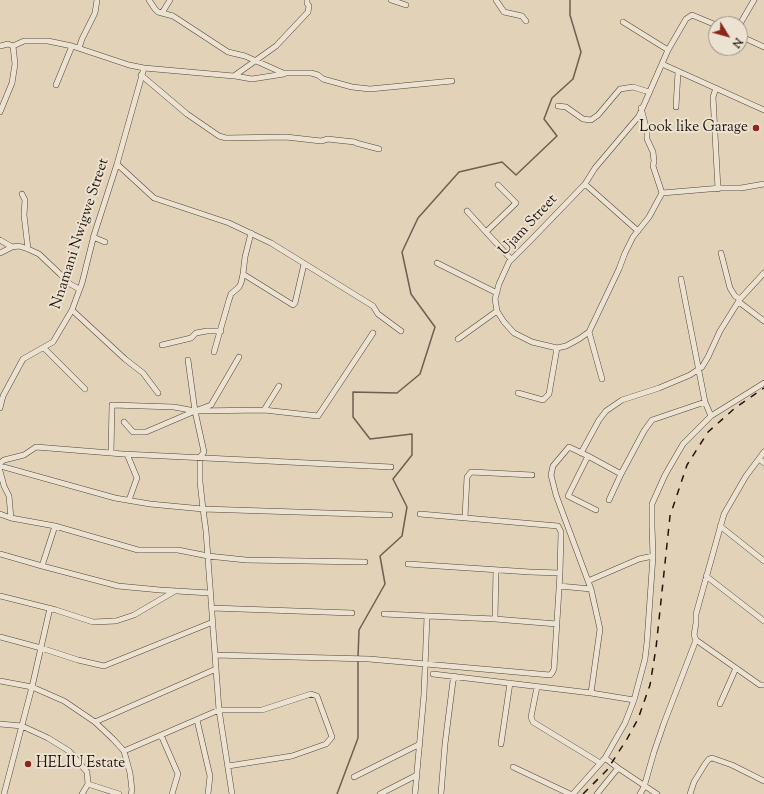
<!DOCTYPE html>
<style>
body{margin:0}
#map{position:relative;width:764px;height:794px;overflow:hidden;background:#e2d2b8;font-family:"Sorts Mill Goudy",serif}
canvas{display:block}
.north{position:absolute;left:708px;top:16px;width:40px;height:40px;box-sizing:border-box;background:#ece2d1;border:1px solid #9b9083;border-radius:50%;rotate:127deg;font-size:11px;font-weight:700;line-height:16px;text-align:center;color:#22140d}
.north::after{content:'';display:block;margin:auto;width:14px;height:18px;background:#8f2418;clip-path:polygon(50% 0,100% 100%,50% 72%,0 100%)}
</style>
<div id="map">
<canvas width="764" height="794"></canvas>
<div class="north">N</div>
</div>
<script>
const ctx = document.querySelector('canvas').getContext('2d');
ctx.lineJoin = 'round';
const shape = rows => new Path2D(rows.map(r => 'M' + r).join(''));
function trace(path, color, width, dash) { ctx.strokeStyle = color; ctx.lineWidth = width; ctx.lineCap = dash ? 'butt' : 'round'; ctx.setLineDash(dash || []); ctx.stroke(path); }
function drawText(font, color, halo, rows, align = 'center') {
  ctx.font = font + ' "Sorts Mill Goudy",serif'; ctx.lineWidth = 4; ctx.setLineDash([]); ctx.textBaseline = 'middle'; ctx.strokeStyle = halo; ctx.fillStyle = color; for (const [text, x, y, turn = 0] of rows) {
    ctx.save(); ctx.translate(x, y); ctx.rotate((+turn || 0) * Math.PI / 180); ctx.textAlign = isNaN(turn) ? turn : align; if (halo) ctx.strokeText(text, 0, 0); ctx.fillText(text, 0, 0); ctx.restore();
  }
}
const stream = shape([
 [358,657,359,630,385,584,380,556,402,536,407,507,393,479,412,455,412,434,370,439,353,417,353,392,397,393,420,374,435,327,411,294,402,252,418,218,459,172,502,162,516,175,557,136,544,119,552,98,573,79,581,52,570,15,570,0],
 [337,794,358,738,358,661]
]);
const minor = shape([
 [149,0,155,9,158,12,173,16,228,52,245,56,283,73,311,73,318,75,323,79,352,87,370,89,452,81],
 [391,0,406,5],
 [496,0,504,12,522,16,526,21],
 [162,13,170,0],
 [623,22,668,50],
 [740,24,754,0],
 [740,36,764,47],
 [0,46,8,44,13,46,24,41,48,41,72,46,129,65,144,68,234,76,276,46,308,12,309,6,307,3,307,0],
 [79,48,82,39,95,13,97,0],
 [662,64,764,110],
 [141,75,187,114,219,136,226,138,286,137,321,141,328,139,336,140,355,142,356,143,379,149],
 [235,76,252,79,284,74],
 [56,85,72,46],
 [716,88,713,97,718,189],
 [558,106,566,107,583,119,591,120,598,115,620,89,633,87,649,92],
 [676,107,678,72],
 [641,108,647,131,647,139,653,152,654,161,653,166,662,193,721,188,741,188,764,184],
 [0,112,12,83,15,64,13,46],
 [117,164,154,198,229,223,271,243,373,306,378,314,401,331],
 [585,184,638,231],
 [498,185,516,203,486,232,511,259],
 [662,193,649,217,633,237,625,253,619,269,589,332,579,339,566,346,557,348,532,342,514,333,504,322,497,311,495,299,499,284,509,262,531,240,585,184,595,168,639,116,668,50,686,19,692,15,716,25],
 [22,194,25,200,24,215,28,249],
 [467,211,486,232],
 [93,237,105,242],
 [0,240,12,247,19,246,28,249,39,254,60,274,70,284,79,289],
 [0,253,12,247],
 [721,253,730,288,735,296,740,299],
 [437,263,497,293],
 [243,274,293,305,295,303,304,264],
 [681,279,705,402,711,416],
 [739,302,764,321],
 [72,310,125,359,143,373,158,393],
 [589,332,602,379],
 [458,339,497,311],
 [162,345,191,338,196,333,207,331,221,331],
 [44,348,85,389],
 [214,352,229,300,231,294,239,287,241,283,243,274,245,257,251,233],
 [239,357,211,405,195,411,204,452,200,457,200,482,203,509,390,515],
 [188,360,195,411],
 [279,386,264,410,318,416,373,333],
 [518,393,543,400,549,394,557,348],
 [0,408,3,396,23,359,53,342,72,310,82,283,94,235,117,164,144,68],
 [124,422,133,432,146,432,195,411],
 [764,452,746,476,724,514,696,614,696,623,694,635,696,640,760,685,764,685],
 [111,453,112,405,174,407,195,411,264,410],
 [581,453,599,420,606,411,622,400,659,388,690,375,702,367,708,357,720,331,740,299,764,273],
 [127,454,137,478,129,500],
 [588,456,568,496,596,510],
 [759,459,764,463],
 [0,463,4,460,24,455,36,447,123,454,391,467],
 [0,466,115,498,150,504,203,509,206,531,219,710,232,794],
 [0,471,4,486,9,496,11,518],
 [621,474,644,431,652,420,705,402],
 [0,514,11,518,55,526,42,566,118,586,160,590,210,593],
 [465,517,467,477,471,472,532,475],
 [55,526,138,550,178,550,208,556,246,560,365,562],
 [720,526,764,561],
 [0,554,42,566],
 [408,564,530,572,560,573],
 [706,576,764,621],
 [588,581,639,559,653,556],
 [559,586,591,589],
 [0,596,56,610,93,622,116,621,134,615,175,591],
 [50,608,32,687,64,701,95,722,113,739,124,751,130,773,132,790,131,794],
 [212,608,352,613],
 [384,614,495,619,557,624],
 [495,619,496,570],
 [0,637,41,648,78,660,104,666,213,622],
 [215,655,369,659,550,675,552,673,554,669,560,573,561,532,558,526,420,514],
 [433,674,591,693,634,700],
 [0,681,32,687,4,794],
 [537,687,531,717,533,722,600,763],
 [591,693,600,629,591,589,556,495,551,475,553,466,569,447,588,456,621,474,609,500],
 [720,704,736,668],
 [197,720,210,776,208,794],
 [95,722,216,669],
 [0,724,22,726,48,738,69,751,87,772,88,784,82,794],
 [161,735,178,774,172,794],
 [501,744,510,683],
 [124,751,219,710,262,710,311,694,317,696,332,737,326,744,292,756,228,766],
 [605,758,618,768,657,794],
 [513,767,570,794],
 [354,777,420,744],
 [88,784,119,794],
 [380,794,417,775],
 [415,794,424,694,427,616],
 [441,794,445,744,453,681,455,676],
 [573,794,605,758,625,723,634,700,645,659,647,642,653,556,652,526,652,504,665,475,683,444,711,416,764,383],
 [597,794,618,768],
 [640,794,644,787,654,752,664,723,696,640],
 [690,794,694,782,705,764,709,759,712,758,732,765,764,781]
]);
const rail = shape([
 [583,794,607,770,627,739,638,719,650,685,656,648,670,516,687,465,708,432,735,408,764,388]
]);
const markers = [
 [756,128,4,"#8f2418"],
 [28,764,4,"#8f2418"]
];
const poiNames = [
 ["Look like Garage",748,128],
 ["HELIU Estate",36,764,"left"]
];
const streetNames = [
 ["Ujam Street",529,226,-47],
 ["Nnamani Nwigwe Street",81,234,-72]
];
trace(stream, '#6e5f51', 1.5);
trace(minor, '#524438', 6);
trace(minor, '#ece2d1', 5);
trace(rail, '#22140d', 1.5, [7, 7]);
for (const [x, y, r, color] of markers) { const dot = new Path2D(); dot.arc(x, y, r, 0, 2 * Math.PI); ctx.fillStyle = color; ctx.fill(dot); trace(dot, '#ece2d1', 1.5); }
drawText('15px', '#22140d', '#ece2d1', poiNames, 'right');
drawText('15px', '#22140d', '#ece2d1', streetNames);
</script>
